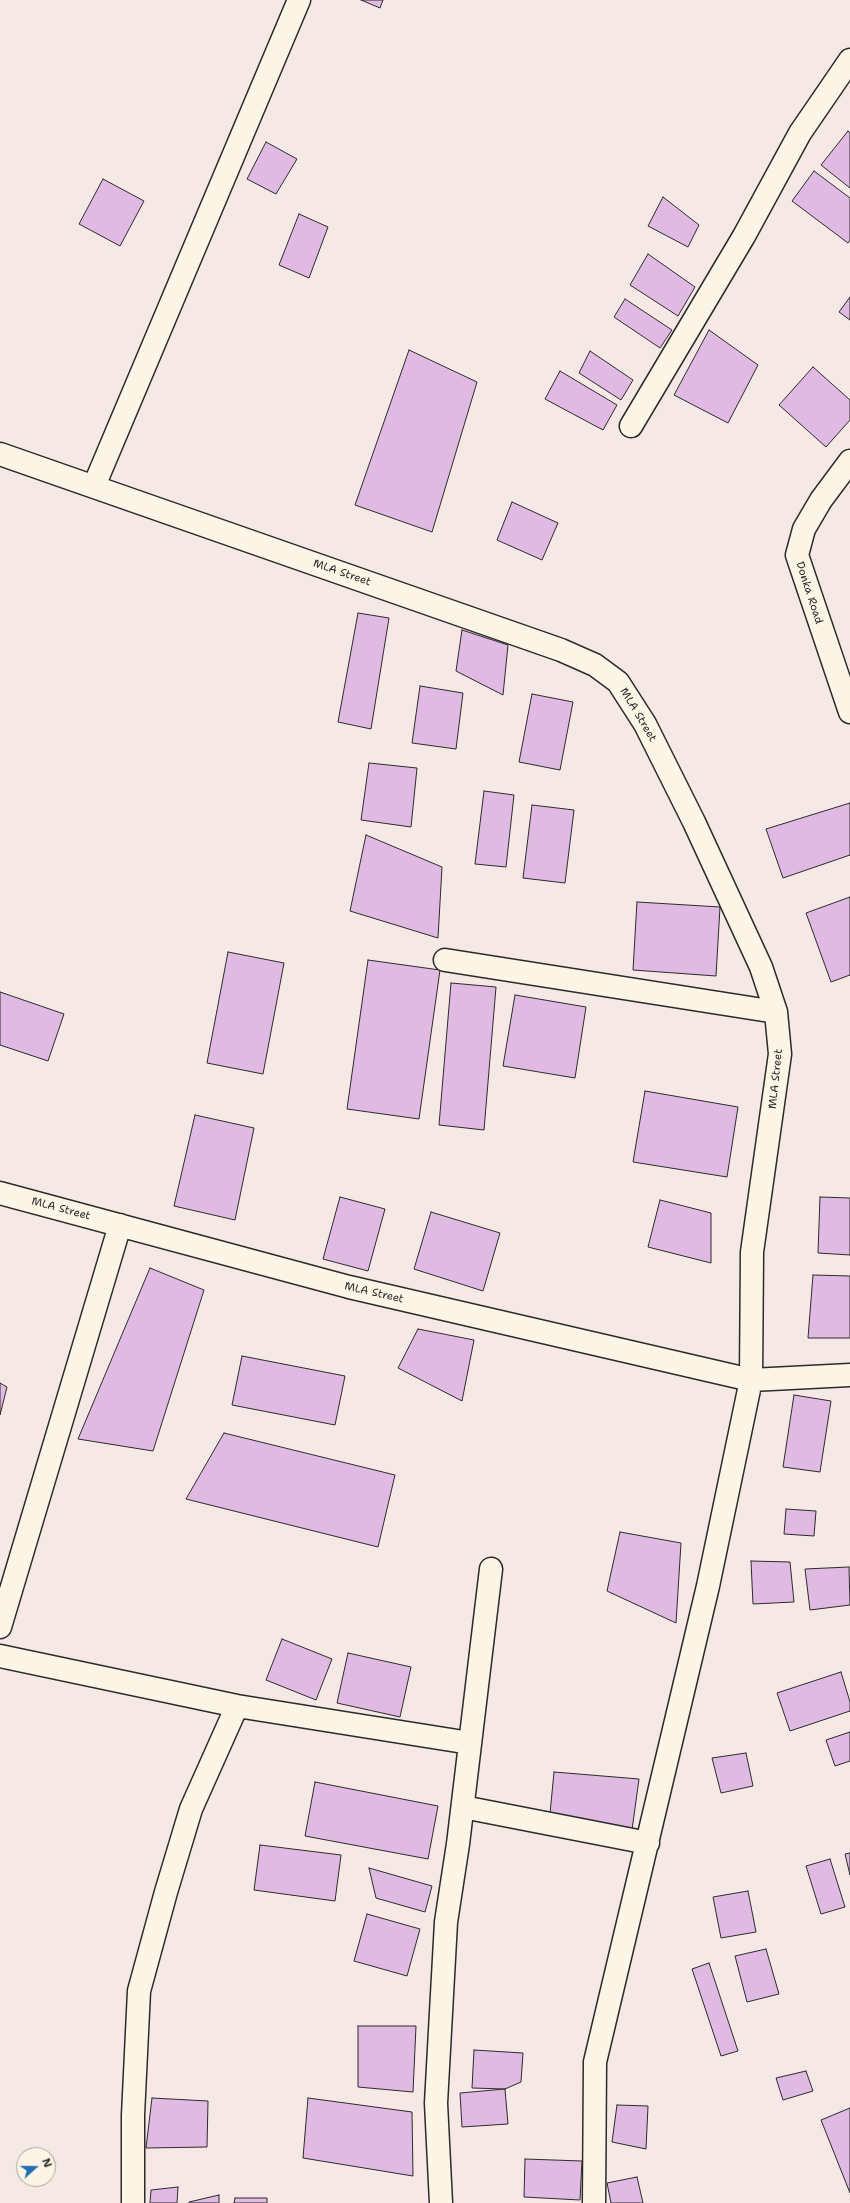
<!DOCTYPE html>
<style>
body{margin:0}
#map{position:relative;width:850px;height:2203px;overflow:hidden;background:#f6e9e5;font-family:"Shantell Sans",sans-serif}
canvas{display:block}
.north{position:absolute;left:16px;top:2147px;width:40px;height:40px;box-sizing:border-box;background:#fcf5e5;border:1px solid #a8a49b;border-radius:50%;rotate:69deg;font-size:11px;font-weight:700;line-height:16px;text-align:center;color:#2b2b2b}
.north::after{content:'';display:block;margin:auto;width:14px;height:18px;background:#1f6fb2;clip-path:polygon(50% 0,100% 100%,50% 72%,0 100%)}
</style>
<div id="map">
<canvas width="850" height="2203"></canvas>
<div class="north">N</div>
</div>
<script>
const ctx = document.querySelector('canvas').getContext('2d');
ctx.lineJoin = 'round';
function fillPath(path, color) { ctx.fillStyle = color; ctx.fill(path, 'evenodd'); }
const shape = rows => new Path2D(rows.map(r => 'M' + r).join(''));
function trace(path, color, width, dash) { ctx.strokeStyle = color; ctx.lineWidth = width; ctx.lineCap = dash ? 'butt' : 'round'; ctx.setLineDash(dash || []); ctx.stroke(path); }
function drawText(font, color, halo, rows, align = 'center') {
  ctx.font = font + ' "Shantell Sans",sans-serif'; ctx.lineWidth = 4; ctx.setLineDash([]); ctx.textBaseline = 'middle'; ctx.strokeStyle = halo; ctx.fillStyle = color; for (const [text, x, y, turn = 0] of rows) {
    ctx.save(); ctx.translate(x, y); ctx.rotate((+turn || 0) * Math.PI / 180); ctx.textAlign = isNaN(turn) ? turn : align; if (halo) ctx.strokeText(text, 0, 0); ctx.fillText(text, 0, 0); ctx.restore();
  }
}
const building = shape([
 [361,0,383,0,380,8,361,0],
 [848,131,850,133,850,188,821,165,848,131],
 [266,142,297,159,276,194,247,179,266,142],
 [814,171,850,198,850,240,848,243,792,201,814,171],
 [103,179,144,201,120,246,79,224,103,179],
 [663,197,699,225,688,247,648,226,663,197],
 [299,214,328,227,309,278,279,265,299,214],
 [648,254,695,287,678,316,630,285,648,254],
 [850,297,850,320,839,312,850,297],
 [625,299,672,330,660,348,614,317,625,299],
 [709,330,758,365,728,423,674,395,709,330],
 [409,350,477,382,432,532,355,505,409,350],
 [590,351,633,380,621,400,579,373,590,351],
 [813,367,850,400,850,420,826,447,779,405,813,367],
 [560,371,617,405,603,430,545,399,560,371],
 [512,502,558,523,542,560,497,540,512,502],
 [358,613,389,618,371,729,338,722,358,613],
 [462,630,508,645,503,695,456,671,462,630],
 [420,686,463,693,456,749,412,743,420,686],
 [532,694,573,702,560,770,519,762,532,694],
 [369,763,417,768,411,827,361,820,369,763],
 [484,791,514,795,506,867,475,864,484,791],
 [850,803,850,855,783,878,766,829,850,803],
 [532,805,574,810,565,883,523,878,532,805],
 [366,835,442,867,438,938,350,911,366,835],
 [850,897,850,975,831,982,806,913,850,897],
 [637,902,720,907,716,976,633,970,637,902],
 [228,952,284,963,263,1074,207,1063,228,952],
 [368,960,440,970,419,1119,347,1109,368,960],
 [451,983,496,987,484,1130,439,1125,451,983],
 [0,992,64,1014,48,1061,0,1045,0,992],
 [515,995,586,1007,575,1078,503,1066,515,995],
 [645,1091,738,1107,727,1177,633,1162,645,1091],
 [195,1115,254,1128,235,1220,174,1206,195,1115],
 [340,1197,385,1209,368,1271,323,1259,340,1197],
 [820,1197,850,1198,850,1255,818,1253,820,1197],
 [660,1200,711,1213,711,1263,648,1247,660,1200],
 [431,1212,500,1233,483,1291,414,1269,431,1212],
 [150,1268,204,1290,153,1451,78,1439,150,1268],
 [813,1275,850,1276,850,1338,808,1338,813,1275],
 [418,1329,474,1340,462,1401,398,1368,418,1329],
 [242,1356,345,1376,335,1425,232,1405,242,1356],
 [0,1383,7,1387,0,1415,0,1383],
 [794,1395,831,1401,820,1472,783,1467,794,1395],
 [224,1433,395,1475,378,1547,186,1499,224,1433],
 [786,1509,816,1511,814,1536,784,1534,786,1509],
 [620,1532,681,1543,676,1623,607,1591,620,1532],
 [751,1561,790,1562,794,1602,753,1604,751,1561],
 [849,1567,850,1605,810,1610,805,1569,849,1567],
 [282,1639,332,1659,316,1700,266,1680,282,1639],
 [348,1653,411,1667,400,1717,337,1703,348,1653],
 [841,1672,850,1702,850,1711,790,1731,777,1693,841,1672],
 [850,1732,850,1761,835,1766,826,1740,850,1732],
 [746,1753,753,1786,721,1793,712,1758,746,1753],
 [554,1772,639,1779,632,1830,549,1824,554,1772],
 [315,1782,438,1806,428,1859,305,1836,315,1782],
 [260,1845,341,1855,335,1901,254,1890,260,1845],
 [850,1853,850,1875,845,1854,850,1853],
 [830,1859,845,1907,821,1914,806,1866,830,1859],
 [369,1868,432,1886,425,1912,376,1898,369,1868],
 [748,1891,756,1932,721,1938,713,1897,748,1891],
 [367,1914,420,1929,407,1976,354,1961,367,1914],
 [766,1949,779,1994,747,2002,735,1956,766,1949],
 [709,1963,738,2051,721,2056,692,1969,709,1963],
 [358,2026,416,2026,413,2092,358,2087,358,2026],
 [474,2050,523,2053,521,2082,505,2089,472,2088,474,2050],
 [806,2071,813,2091,783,2100,776,2078,806,2071],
 [505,2089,508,2124,462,2127,460,2093,505,2089],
 [152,2098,208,2101,207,2147,146,2148,152,2098],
 [308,2098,412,2112,413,2176,303,2158,308,2098],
 [617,2105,648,2106,646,2149,612,2142,617,2105],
 [850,2108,850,2193,821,2120,850,2108],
 [525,2159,582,2161,580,2200,524,2197,525,2159],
 [637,2177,643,2203,611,2203,607,2183,637,2177],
 [178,2187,177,2203,150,2203,151,2190,178,2187],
 [219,2195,219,2203,189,2203,189,2202,219,2195],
 [235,2198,267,2198,267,2203,234,2203,235,2198]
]);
const minor = shape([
 [631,426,744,236,800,133,850,60],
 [0,454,561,650,595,665,618,682,645,724,694,822,761,967,776,1012,780,1054,752,1252,751,1380,850,1375],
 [850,461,821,500,804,529,797,555,850,712],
 [94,486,299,0],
 [445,960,776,1012],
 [0,1193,349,1287,751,1380,708,1586,595,2062,594,2203],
 [0,1627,120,1225],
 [0,1656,237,1706,470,1743],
 [463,1807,648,1843],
 [133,2203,133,2115,139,1991,166,1892,191,1809,237,1706],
 [441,2203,436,2103,446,1922,458,1844,491,1569]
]);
const streetNames = [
 ["MLA Street",342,573,19],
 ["Donka Road",809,593,72],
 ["MLA Street",638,715,59],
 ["MLA Street",776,1079,-84],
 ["MLA Street",61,1209,15],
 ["MLA Street",374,1293,13]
];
fillPath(building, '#e0bae3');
trace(building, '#2b2b2b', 1);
trace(minor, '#2b2b2b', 25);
trace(minor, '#fcf5e5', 22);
drawText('11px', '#2b2b2b', '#fcf5e5', streetNames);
</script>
